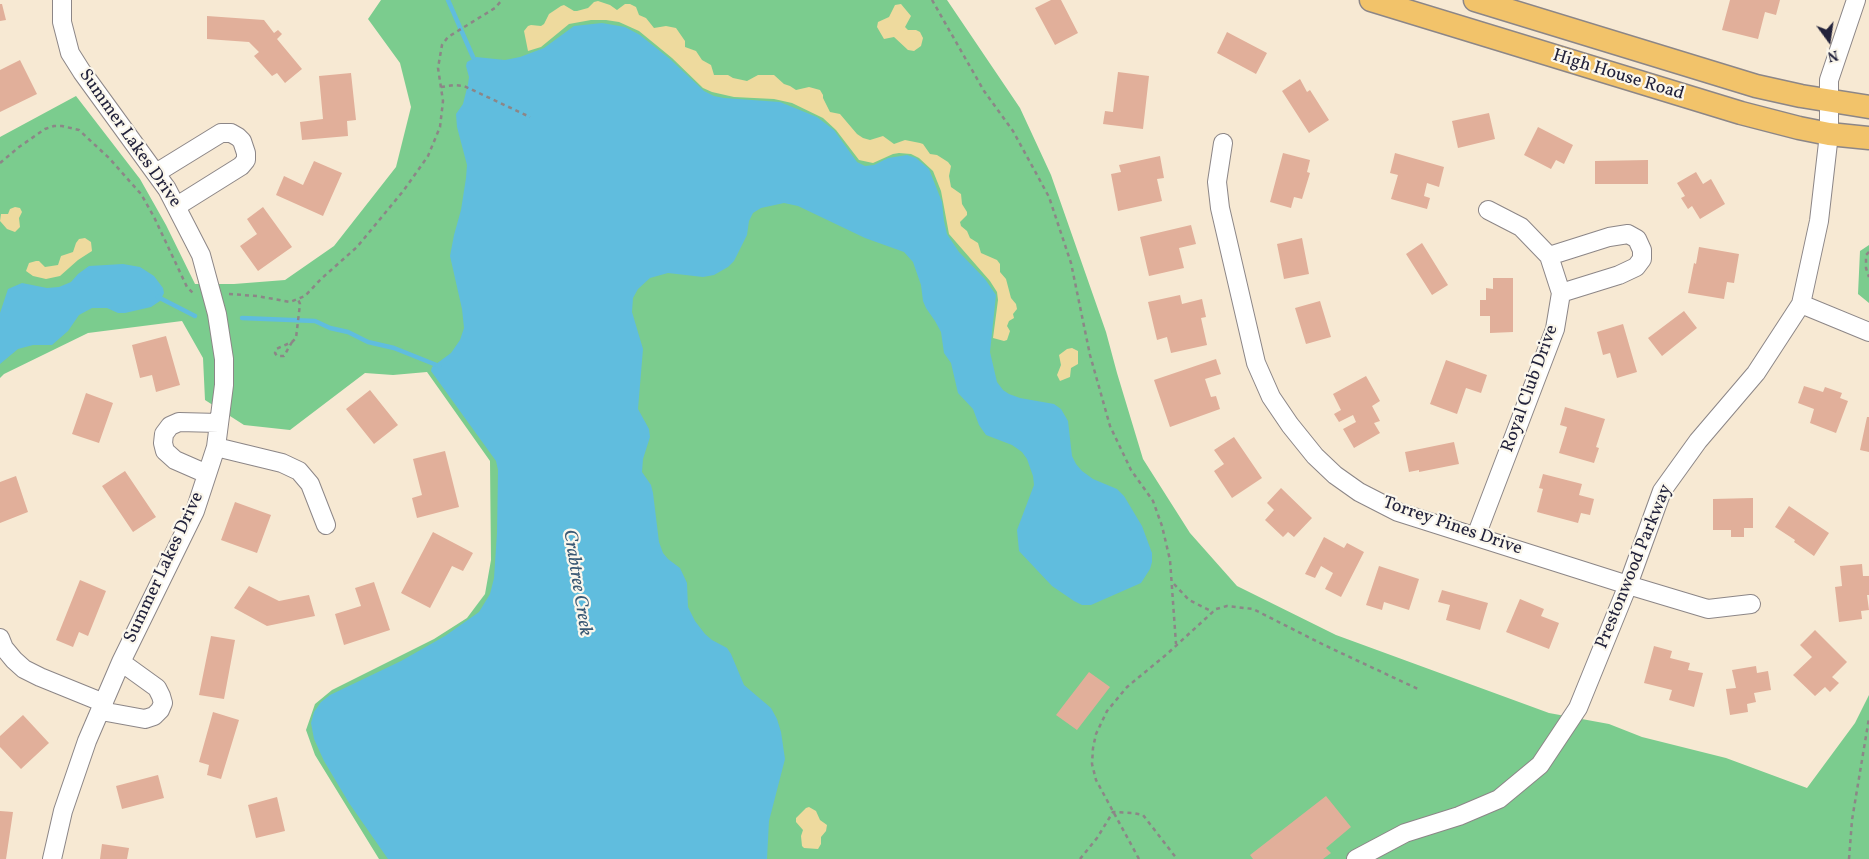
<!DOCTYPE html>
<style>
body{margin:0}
#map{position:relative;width:1869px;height:859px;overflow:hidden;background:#f7e9d3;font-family:Vollkorn,serif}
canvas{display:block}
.north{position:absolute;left:1804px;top:15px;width:50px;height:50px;-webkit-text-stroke:4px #fbf7ec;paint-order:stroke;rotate:166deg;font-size:14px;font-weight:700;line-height:20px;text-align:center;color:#22223b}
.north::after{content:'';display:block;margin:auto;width:18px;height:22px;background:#22223b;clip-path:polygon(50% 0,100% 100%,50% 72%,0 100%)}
</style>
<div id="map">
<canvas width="1869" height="859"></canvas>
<div class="north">N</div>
</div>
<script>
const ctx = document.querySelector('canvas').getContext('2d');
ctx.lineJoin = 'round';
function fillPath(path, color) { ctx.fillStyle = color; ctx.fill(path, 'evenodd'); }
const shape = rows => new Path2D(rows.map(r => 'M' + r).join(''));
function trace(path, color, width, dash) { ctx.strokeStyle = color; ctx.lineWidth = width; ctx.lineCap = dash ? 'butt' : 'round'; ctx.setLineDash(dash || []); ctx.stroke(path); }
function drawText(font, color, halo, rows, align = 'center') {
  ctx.font = font + ' Vollkorn,serif'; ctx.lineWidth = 4.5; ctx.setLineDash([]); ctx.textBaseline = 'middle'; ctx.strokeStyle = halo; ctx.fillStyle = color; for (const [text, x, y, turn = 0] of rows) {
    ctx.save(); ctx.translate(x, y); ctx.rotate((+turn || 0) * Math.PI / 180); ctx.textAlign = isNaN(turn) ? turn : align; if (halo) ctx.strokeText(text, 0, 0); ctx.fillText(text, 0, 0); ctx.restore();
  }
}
const green = shape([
 [381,0,947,0,1020,108,1051,175,1106,332,1117,373,1143,459,1190,533,1237,586,1336,635,1549,713,1609,724,1642,737,1726,758,1807,788,1855,723,1869,695,1869,859,379,859,315,755,306,730,315,704,332,690,434,639,467,618,485,594,491,560,490,461,427,372,393,375,365,373,290,430,244,425,205,400,203,358,182,321,88,333,4,374,0,378,0,137,76,96,140,179,166,225,195,284,234,284,285,280,334,246,396,167,411,107,400,63,368,19],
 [1869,245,1869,303,1858,294,1860,251]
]);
const sand = shape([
 [598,1,610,5,617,10,625,4,630,4,636,7,639,15,646,18,654,28,666,26,676,28,685,41,685,47,696,51,702,60,711,65,714,75,728,75,733,78,747,81,758,75,774,75,784,84,790,86,796,90,809,87,820,90,823,95,823,98,830,112,840,114,857,134,863,138,870,140,883,136,894,144,905,140,920,143,923,144,930,154,937,155,948,162,951,166,949,176,951,187,961,194,962,204,967,212,967,215,960,222,961,226,967,231,970,238,978,243,981,253,997,260,1000,264,1000,272,1006,279,1011,298,1016,304,1017,309,1013,314,1014,318,1009,321,1007,326,1010,331,1007,340,1004,341,993,338,998,300,997,292,990,281,949,234,941,191,933,171,919,158,911,154,899,153,893,154,873,163,859,160,836,130,823,118,792,103,774,99,734,97,712,92,703,88,672,58,639,31,619,22,606,20,591,20,569,24,541,47,528,51,524,31,528,26,531,25,541,26,544,24,549,14,561,6,564,5,574,11,577,11,588,8,594,2],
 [901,4,911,16,905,27,908,30,916,30,920,32,923,38,921,46,914,51,908,50,894,37,884,39,877,27,878,22,889,17,895,5],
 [15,207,20,208,22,212,19,218,20,227,15,232,7,229,0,221,1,214,8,214,10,209],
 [85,238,91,242,92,251,78,260,60,276,46,279,33,276,26,271,29,263,36,261,39,261,45,267,58,265,61,256,73,252,76,243,79,239],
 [1072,348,1078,351,1078,364,1071,368,1070,377,1060,381,1057,375,1061,365,1059,355,1067,349],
 [809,807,816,811,820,820,827,825,826,831,821,837,821,844,818,849,804,848,802,846,801,836,803,830,796,822,796,818,806,808]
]);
const water = shape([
 [602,23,625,27,640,35,670,59,704,91,714,96,724,98,780,102,817,117,834,130,857,162,865,166,874,165,888,158,907,155,916,158,929,169,942,202,944,221,947,234,959,252,985,279,996,295,990,352,997,382,1003,390,1009,394,1020,398,1054,404,1061,409,1068,421,1072,456,1076,464,1082,471,1093,479,1117,489,1124,496,1142,526,1152,553,1152,562,1150,569,1141,583,1091,605,1082,605,1074,601,1052,586,1019,551,1017,530,1034,485,1033,476,1027,459,1022,452,1012,445,986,435,979,425,973,409,958,393,951,363,944,353,941,332,935,321,926,308,923,301,921,285,913,262,904,252,865,238,798,206,784,203,761,208,753,213,749,221,747,235,734,261,728,267,714,275,703,277,668,273,650,278,638,289,633,298,632,312,643,349,638,409,649,429,650,437,643,459,642,472,651,485,653,493,659,542,663,553,668,559,680,568,687,583,688,607,695,621,705,634,712,640,727,648,731,654,744,685,771,708,777,719,781,732,785,759,769,821,767,859,388,859,349,803,324,761,314,739,311,723,314,712,321,702,330,695,401,661,445,636,479,612,490,594,494,578,497,533,498,470,496,461,431,371,432,367,451,353,460,340,464,328,462,309,450,256,454,235,461,210,466,178,467,165,457,127,456,114,463,104,468,84,469,77,466,66,467,62,476,57,505,60,520,57,544,48,574,26],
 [123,264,140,267,154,276,163,288,164,293,160,301,151,307,125,313,118,313,107,308,92,308,79,315,68,331,52,345,33,345,18,349,0,364,0,313,8,289,22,283,47,288,59,287,71,282,78,274,89,266]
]);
const stream = shape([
 [448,0,473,57],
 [158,297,195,316],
 [242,318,315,321,330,328,348,332,368,342,394,348,439,366]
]);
const building = shape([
 [1051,0,1061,0,1078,33,1055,45,1035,8],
 [1730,0,1780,0,1776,15,1765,12,1758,39,1722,30],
 [0,4,2,4,6,20,0,21],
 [207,16,264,20,274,33,278,30,282,34,277,39,302,69,285,83,277,73,272,76,254,56,259,52,249,42,207,39],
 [1227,32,1267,53,1256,74,1217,53],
 [20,60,37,94,0,112,0,70],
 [1118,72,1149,76,1143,129,1103,124,1105,111,1113,112],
 [351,73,356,120,347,121,348,136,302,140,300,122,323,119,319,76],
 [1300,79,1307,92,1310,90,1329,120,1309,133,1282,91],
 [1489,113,1495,139,1458,148,1452,121],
 [1538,127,1573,145,1564,164,1556,160,1551,169,1524,155],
 [1283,153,1310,160,1307,172,1310,173,1302,199,1294,197,1291,208,1270,202],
 [1395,153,1444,167,1439,187,1427,183,1424,196,1430,198,1427,209,1391,199,1398,175,1390,173],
 [1160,156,1164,178,1157,179,1162,201,1118,211,1111,174,1121,172,1119,165],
 [1648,160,1648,184,1595,184,1595,161],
 [314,161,342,173,323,216,276,195,284,176,303,185],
 [1696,172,1703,184,1711,179,1725,204,1700,219,1692,206,1688,209,1681,198,1685,196,1677,183],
 [263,207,292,247,258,271,240,246,257,234,247,219],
 [1191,225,1196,244,1179,248,1184,268,1149,276,1140,237],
 [1302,238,1309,274,1284,279,1277,244],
 [1422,243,1448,285,1432,295,1406,254],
 [1699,247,1739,254,1734,283,1727,282,1724,299,1688,293,1694,263,1696,264],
 [1493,278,1513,278,1513,332,1490,333,1490,316,1480,316,1480,300,1486,300,1486,288,1493,289],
 [1180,295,1182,304,1202,299,1206,317,1201,318,1207,345,1171,353,1167,337,1157,340,1148,302],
 [1320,301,1331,337,1306,344,1295,308],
 [1684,311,1697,328,1662,356,1648,338],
 [1623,324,1637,372,1617,378,1610,353,1603,355,1597,332],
 [166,336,180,385,156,392,152,375,140,378,132,345],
 [1216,359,1221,374,1205,379,1211,397,1216,396,1220,409,1170,427,1154,380],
 [1446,360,1487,375,1481,393,1466,388,1457,414,1430,404],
 [1366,376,1380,401,1372,406,1380,421,1374,423,1380,433,1354,448,1343,429,1356,422,1353,415,1339,422,1334,414,1341,410,1333,394],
 [1804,386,1823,392,1825,387,1842,393,1840,398,1848,401,1836,433,1810,423,1814,409,1798,403],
 [370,390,398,425,374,444,346,409],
 [86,393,113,403,99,443,72,434],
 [1565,407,1605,419,1596,447,1599,448,1594,463,1559,453,1567,427,1560,425],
 [1867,417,1869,417,1869,452,1860,450],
 [1234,437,1262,478,1232,498,1214,471,1224,464,1214,450],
 [1454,442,1459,464,1419,472,1419,470,1409,472,1405,452],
 [445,451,459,507,417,518,412,498,422,495,413,459],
 [125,471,156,517,133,532,102,486],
 [1543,474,1582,484,1579,495,1594,499,1590,515,1581,513,1578,523,1537,512,1543,489,1539,488],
 [16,476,28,512,0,523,0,482],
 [1281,488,1312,518,1294,537,1288,532,1283,537,1265,520,1274,510,1267,503],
 [1753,498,1753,528,1744,528,1744,537,1731,537,1731,530,1713,530,1713,499],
 [235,502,271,515,257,553,221,540],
 [1789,506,1829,533,1814,556,1794,542,1795,540,1775,527],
 [433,532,473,553,463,571,452,566,430,608,401,593],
 [1324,537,1344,548,1347,543,1364,552,1341,597,1325,589,1333,573,1321,566,1315,578,1305,574],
 [1862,564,1863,576,1869,576,1869,595,1867,595,1869,610,1861,611,1862,619,1839,622,1835,587,1842,586,1840,566],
 [1379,566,1419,579,1409,610,1384,602,1382,610,1366,605],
 [80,580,106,591,88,636,79,632,73,647,56,640],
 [374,582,390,630,344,645,335,614,361,606,355,588],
 [249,586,279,601,309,595,315,616,267,626,234,608],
 [1442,590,1488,603,1480,630,1446,620,1450,605,1438,602],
 [1520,599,1544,609,1541,616,1559,623,1549,649,1506,632],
 [1815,630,1847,662,1832,677,1839,683,1830,692,1825,687,1815,696,1793,675,1812,657,1800,645],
 [211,636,235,640,224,699,199,695],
 [1654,646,1672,651,1670,658,1690,663,1688,670,1703,673,1694,707,1669,700,1672,690,1644,683],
 [1756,666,1757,673,1768,671,1771,690,1754,693,1756,702,1747,704,1748,712,1730,715,1726,689,1736,688,1732,670],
 [1089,672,1110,687,1077,730,1056,715],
 [213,712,239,720,221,779,207,775,209,765,199,762],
 [23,715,49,743,21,769,0,747,0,736],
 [158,775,164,798,122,809,116,786],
 [1326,796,1351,827,1326,848,1331,853,1323,859,1253,859,1250,855],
 [277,797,285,831,256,838,248,805],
 [0,811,13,812,6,859,0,859],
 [102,844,129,848,127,859,100,859]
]);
const path = shape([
 [932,0,984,91,1013,131,1049,197,1071,263,1090,355,1110,426,1131,470,1153,501,1162,526,1170,560,1176,644],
 [441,87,454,85,464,86,530,117],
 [0,163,19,147,45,129,54,126,62,126,79,130,109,158,141,194,154,217,187,287,195,295],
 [1869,252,1866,255,1866,268,1869,277],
 [229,294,257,296,290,302,305,296,321,279,357,247,404,190,428,156,440,127,443,101,438,68,442,45,448,37,495,8,502,0],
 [292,342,284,356,277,356,275,353,276,349,292,342,296,338,300,304,298,299],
 [1174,584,1189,600,1213,612],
 [1080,859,1097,838,1113,812,1133,813,1143,815,1177,859],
 [1139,859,1096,780,1092,764,1093,748,1096,734,1107,711,1127,687,1167,654,1216,609,1227,606,1253,609,1324,645,1418,689],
 [1849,859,1852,820,1869,718]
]);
const minor = shape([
 [1223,143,1217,182,1220,208,1256,363,1271,397,1290,425,1315,456,1335,475,1359,492,1398,512,1628,585,1708,609,1751,604],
 [156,173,221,133,231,133,238,137,242,141,246,153,246,160,241,166,177,206],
 [1549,256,1609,237,1628,234,1637,239,1642,250,1642,259,1636,267,1619,275,1561,293],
 [1801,304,1869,332],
 [216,447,282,463,299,471,310,484,326,525],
 [207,474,175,460,165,451,163,443,164,434,170,426,179,422,219,423],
 [1476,536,1555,329,1561,293,1549,256,1521,227,1488,210],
 [0,638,4,648,14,660,24,669,40,677,104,703],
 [101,711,145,719,154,716,160,710,163,703,161,696,157,688,121,662],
 [52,859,63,811,87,741,121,662,195,511,216,447,224,385,224,359,217,314,201,255,167,189,82,72,70,53,62,22,62,0],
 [1356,859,1405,833,1459,816,1499,799,1540,765,1578,708,1628,585,1662,491,1698,441,1756,373,1801,304,1819,221,1829,134,1829,80,1856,0]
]);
const major = shape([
 [1371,0,1741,113,1799,128,1829,134,1869,138],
 [1475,0,1756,86,1801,96,1869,107]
]);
const streetNames = [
 ["High House Road",1618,76,17],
 ["Summer Lakes Drive",129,139,55],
 ["Royal Club Drive",1531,389,-70],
 ["Torrey Pines Drive",1452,527,19],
 ["Prestonwood Parkway",1635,567,-68],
 ["Summer Lakes Drive",165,568,-65]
];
const waterNames = [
 ["Crabtree Creek",576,583,81]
];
fillPath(green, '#7bcc8e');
fillPath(sand, '#eeda9e');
fillPath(water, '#60bdde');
trace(stream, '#60bdde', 4.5);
fillPath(building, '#e1af9a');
trace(minor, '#8c8687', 20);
trace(major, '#8c8687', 25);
trace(path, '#8c8687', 2.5, [4, 4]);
trace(minor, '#fff', 18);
trace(major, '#f2c36a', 22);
drawText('18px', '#22223b', '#fbf7ec', streetNames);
drawText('italic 19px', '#385874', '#fbf7ec', waterNames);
</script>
